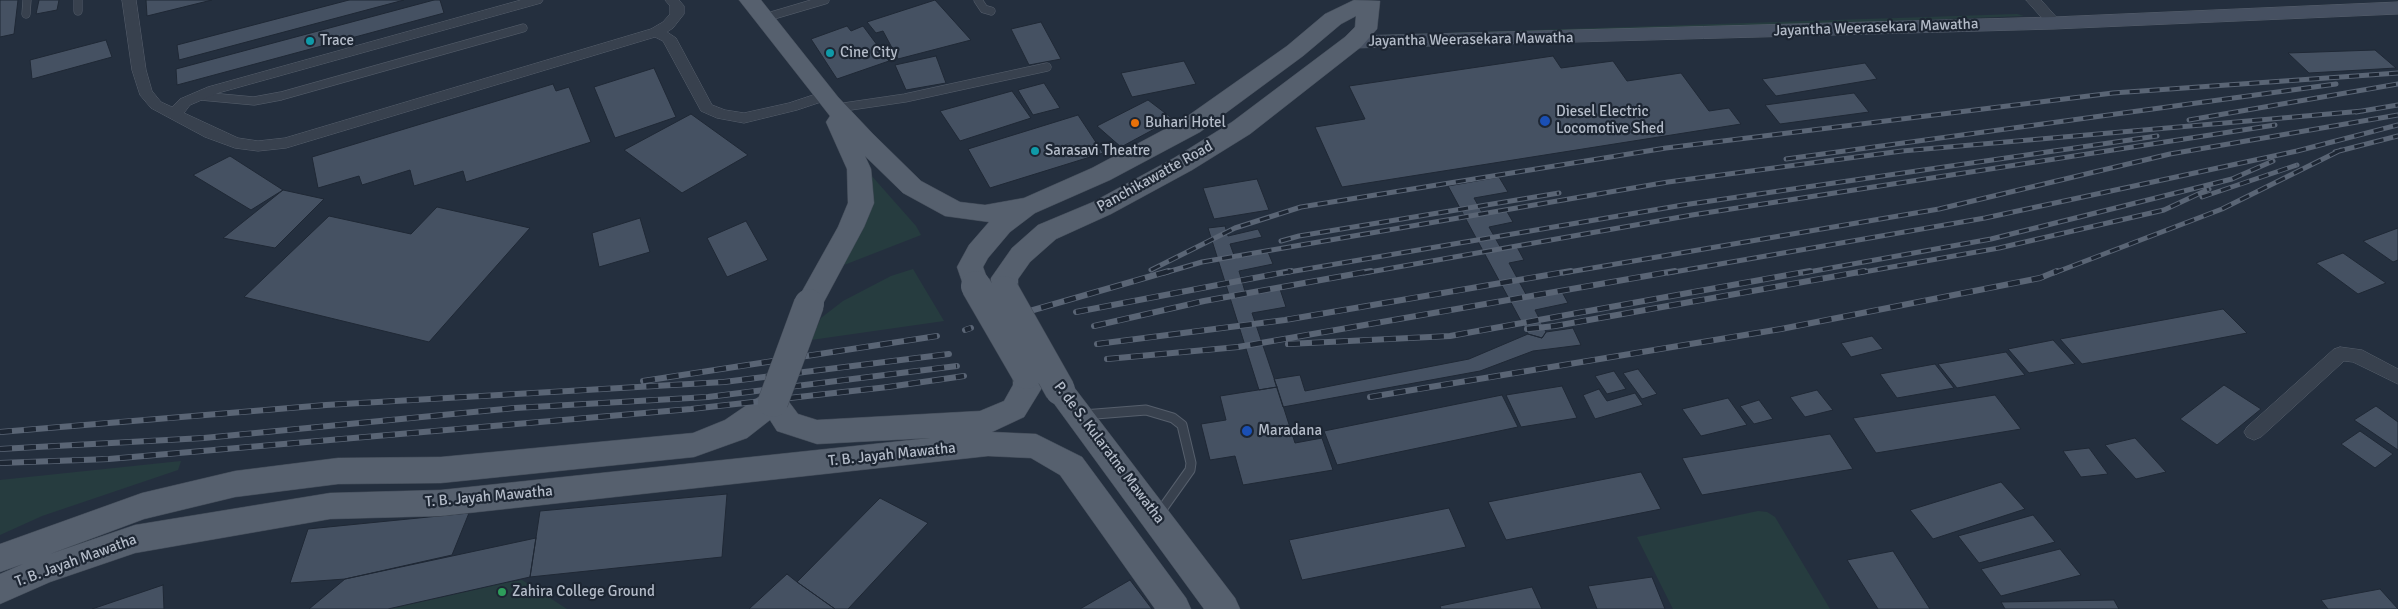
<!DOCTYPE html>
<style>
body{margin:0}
canvas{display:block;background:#242f3e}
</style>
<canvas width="2398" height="609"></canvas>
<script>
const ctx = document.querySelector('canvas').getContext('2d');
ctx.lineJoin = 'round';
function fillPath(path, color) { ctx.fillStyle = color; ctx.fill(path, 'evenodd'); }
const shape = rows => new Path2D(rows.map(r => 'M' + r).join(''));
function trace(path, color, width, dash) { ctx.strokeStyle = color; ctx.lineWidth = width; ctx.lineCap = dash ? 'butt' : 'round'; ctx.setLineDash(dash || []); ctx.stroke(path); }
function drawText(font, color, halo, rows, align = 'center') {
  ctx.font = font + ' Signika,sans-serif'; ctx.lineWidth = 4.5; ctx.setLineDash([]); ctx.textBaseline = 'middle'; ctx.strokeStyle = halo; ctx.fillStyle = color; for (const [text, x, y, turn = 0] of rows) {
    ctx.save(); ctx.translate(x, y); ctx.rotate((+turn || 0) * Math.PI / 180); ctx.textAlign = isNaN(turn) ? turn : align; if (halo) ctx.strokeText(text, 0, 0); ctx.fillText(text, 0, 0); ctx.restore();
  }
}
const green = shape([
 [2017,14,2024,16,1398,40,1385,35],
 [870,174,916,226,921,235,844,265,860,232],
 [913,269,944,321,811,340,821,318,843,301,891,276],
 [181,461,178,470,42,516,0,535,0,480],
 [1758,511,1767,512,1775,517,1830,609,1673,609,1637,537],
 [522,580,567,609,388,609,504,583]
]);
const building = shape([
 [0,0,18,0,14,34,0,37,0,0],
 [39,0,59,0,57,10,36,14,39,0],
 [146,0,212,0,147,16,146,0],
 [349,0,404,0,179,60,177,45,349,0],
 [434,0,440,0,444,13,177,85,176,69,434,0],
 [935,0,971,40,898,59,883,31,876,33,867,22,935,0],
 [1041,22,1061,59,1029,65,1011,29,1041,22],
 [847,26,851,31,863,26,889,61,837,79,811,39,847,26],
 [106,40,112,57,32,79,30,60,106,40],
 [2375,50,2396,68,2309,73,2288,53,2375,50],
 [936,56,946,83,906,90,895,65,936,56],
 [1553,56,1561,68,1613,61,1627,81,1681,73,1709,111,1729,108,1741,124,1342,187,1315,127,1365,119,1349,86,1553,56],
 [1184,61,1196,84,1132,97,1121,73,1184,61],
 [1865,63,1877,79,1776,96,1762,79,1865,63],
 [654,68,676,117,615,138,594,87,654,68],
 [1044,83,1060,108,1033,115,1018,90,1044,83],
 [553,84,556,91,569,87,591,142,466,182,463,171,414,186,410,170,362,185,359,176,318,188,312,157,553,84],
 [1012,91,1031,118,960,141,940,111,1012,91],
 [1854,93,1869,112,1780,124,1765,105,1854,93],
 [1148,100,1173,119,1121,147,1097,126,1148,100],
 [691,114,748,155,682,193,624,150,691,114],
 [1078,115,1103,153,990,188,968,149,1078,115],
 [230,156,283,190,251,210,193,175,230,156],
 [1499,177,1508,192,1474,198,1483,214,1506,210,1513,222,1489,227,1502,250,1517,247,1524,260,1509,263,1528,298,1562,292,1568,303,1535,310,1546,332,1542,338,1528,334,1448,186,1499,177],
 [1257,179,1269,210,1214,219,1203,188,1257,179],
 [283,190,324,199,275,248,223,238,283,190],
 [437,207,530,228,429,342,244,297,329,216,411,234,437,207],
 [640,218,650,252,599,267,592,233,640,218],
 [746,221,768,260,727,277,707,238,746,221],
 [1225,226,1228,236,1258,229,1262,237,1230,244,1235,258,1268,252,1273,264,1239,271,1246,295,1280,289,1286,307,1252,313,1277,387,1259,390,1208,228,1225,226],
 [2398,228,2398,260,2393,262,2363,241,2398,228],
 [2343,253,2386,283,2358,294,2316,263,2343,253],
 [2223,309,2247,333,2082,364,2060,339,2223,309],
 [1573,328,1581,345,1533,351,1480,371,1283,407,1274,379,1300,375,1305,391,1469,359,1528,334,1542,338,1546,332,1573,328],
 [1872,336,1883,349,1851,357,1841,343,1872,336],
 [2053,340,2075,364,2029,373,2008,349,2053,340],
 [2006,352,2025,375,1957,388,1938,364,2006,352],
 [1935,364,1954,388,1897,398,1880,374,1935,364],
 [1638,369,1657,394,1642,399,1623,373,1638,369],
 [1614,371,1626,389,1607,394,1595,376,1614,371],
 [2224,385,2261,409,2217,445,2180,419,2224,385],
 [1562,386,1577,418,1521,427,1506,395,1562,386],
 [1277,387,1295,443,1322,438,1333,470,1243,485,1235,456,1210,460,1201,424,1226,420,1220,396,1277,387],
 [1599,389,1607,401,1635,393,1643,405,1595,419,1583,395,1599,389],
 [1817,390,1833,410,1805,417,1790,397,1817,390],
 [1502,395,1518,427,1337,465,1324,431,1502,395],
 [1995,395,2021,429,1876,453,1853,418,1995,395],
 [1728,398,1747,425,1701,436,1682,409,1728,398],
 [1759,400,1773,419,1754,424,1740,406,1759,400],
 [2376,406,2398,422,2398,450,2354,420,2376,406],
 [2360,431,2393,454,2375,468,2341,444,2360,431],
 [1830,434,1853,469,1702,495,1682,458,1830,434],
 [2135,438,2166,472,2136,479,2105,445,2135,438],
 [2089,448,2108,474,2081,477,2063,451,2089,448],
 [1641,472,1661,509,1506,540,1488,502,1641,472],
 [2001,482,2025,509,1933,539,1910,510,2001,482],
 [727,494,722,557,530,577,540,511,727,494],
 [880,498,928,523,848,609,835,609,797,582,880,498],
 [1449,508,1466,547,1302,580,1289,540,1449,508],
 [469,513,452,555,345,579,290,583,308,529,469,513],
 [2033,515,2055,542,1979,563,1958,536,2033,515],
 [536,538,530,577,388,609,309,609,345,579,536,538],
 [2060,549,2081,575,2001,596,1981,569,2060,549],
 [1893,551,1930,609,1878,609,1847,560,1893,551],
 [787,574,797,582,835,609,749,609,787,574],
 [1652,577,1665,609,1597,609,1588,586,1652,577],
 [1130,580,1152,609,1080,609,1130,580],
 [163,585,164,609,92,609,163,585],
 [1532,587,1542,609,1441,609,1440,606,1532,587],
 [2380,589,2398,609,2328,609,2321,600,2380,589],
 [2114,600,2119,609,2005,609,2001,602,2114,600]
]);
const laneFar1 = shape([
 [78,0,78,11],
 [978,0,984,9,991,11],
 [26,14,27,0],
 [764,18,825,0],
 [200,96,254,101,281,96,523,28],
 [837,108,905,98,1047,67]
]);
const lane = shape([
 [1083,415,1146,410,1173,418,1182,425,1191,463,1190,470,1158,515]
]);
const street = shape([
 [122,0,136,0,146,70,152,91,161,102,172,107,180,99,208,87,521,0,543,0,541,3,218,93,190,105,184,113,238,138,258,141,285,138,651,29,663,22,670,14,670,6,665,0,679,0,684,6,684,14,673,28,667,32,676,38,712,105,725,110,744,113,789,103,825,91,832,96,830,99,797,110,744,123,717,118,701,111,663,41,655,37,286,148,258,151,235,148,205,137,151,108,140,95,132,70,122,0],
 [2026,0,2041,0,2059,20,2061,23,2059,26,2049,26,2026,0],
 [2340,347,2362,350,2398,369,2398,384,2353,362,2344,361,2261,437,2254,440,2247,437,2244,432,2247,427,2334,349,2340,347]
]);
const secondary = shape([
 [2398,2,2398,14,2054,29,1353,48,1346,46,1343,42,1346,38,1353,36,2054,17,2398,2]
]);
const primary = shape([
 [739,0,761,0,838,97,873,134,921,181,960,202,985,205,1024,198,1092,168,1182,120,1287,46,1325,14,1354,0,1380,1,1377,29,1361,47,1250,134,1192,170,1111,214,1056,239,1030,262,1018,279,1018,291,1014,298,1004,301,994,298,990,291,991,278,1012,248,1038,225,1093,202,1174,158,1232,122,1345,37,1355,27,1356,16,1341,24,1303,56,1200,132,1110,180,1035,213,1010,232,988,258,983,267,990,286,986,293,976,296,966,293,957,267,969,245,989,222,945,216,903,193,865,156,871,169,874,203,864,227,819,311,809,314,799,311,795,304,838,227,848,203,847,169,826,122,830,116,739,0],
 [1027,363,1037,366,1041,374,1043,386,1024,417,992,432,1036,434,1082,457,1186,598,1191,609,1155,609,1060,475,1031,458,988,456,441,516,330,519,135,553,50,582,0,604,0,574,23,564,0,572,0,544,142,493,235,471,338,458,441,457,693,433,725,420,763,394,773,390,783,394,798,414,817,420,980,411,1004,401,1013,385,1013,374,1017,366,1027,363],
 [770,420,777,431,817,444,930,438,441,490,330,493,135,525,50,554,144,519,235,497,338,484,441,483,694,457,747,438,770,420],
 [1060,379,1070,382,1235,598,1240,609,1204,609,1050,398,1045,390,1050,382,1060,379]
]);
const railFar1 = shape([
 [2356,112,2398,105],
 [2189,120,2398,84],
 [2335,152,2398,136],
 [1786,159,2336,84],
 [2202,197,2297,165],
 [1281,241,1299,236,1559,193],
 [1151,270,1235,228,1301,207,1666,148,2113,93,2398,73],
 [1164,273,1202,262,1668,182,1902,151,2363,111],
 [1283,273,1683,205,2157,136],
 [1364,273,1692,215,2275,125],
 [1563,273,1939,209,2170,154,2398,115],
 [1668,273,1985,218,2297,151,2398,125],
 [1803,273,1991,239,2232,179,2273,161],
 [1858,273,1999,248,2164,210,2209,189],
 [2054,273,2222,209,2341,150]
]);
const rail = shape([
 [1076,312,1291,271],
 [995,321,1169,271],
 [1094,326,1204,301,1371,271],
 [1527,329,1555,326,1865,271],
 [965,330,971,328],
 [1097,344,1285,320,1571,271],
 [1288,344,1450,336,1810,271],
 [1107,359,1238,347,1675,271],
 [643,381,937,336],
 [1370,397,1781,329,2040,278,2057,271],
 [0,432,326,405,724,382,949,354],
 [0,449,204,438,515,408,708,397,957,366],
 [0,463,109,459,691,409,888,387,964,376]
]);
const primaryBridge = shape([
 [976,286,1027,374],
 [1004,291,1060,390],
 [773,402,809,304]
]);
const markers = [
 [310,41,5,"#0f9aa8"],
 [830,53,5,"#0f9aa8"],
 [1545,121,6,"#1a4fb4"],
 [1135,123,5,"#e8710a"],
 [1035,151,5,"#0f9aa8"],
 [1247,431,6,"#1a4fb4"],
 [502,592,5,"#2e9e5b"]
];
const streetNames = [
 ["Jayantha Weerasekara Mawatha",1876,28,-2],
 ["Jayantha Weerasekara Mawatha",1471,40,-1],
 ["Panchikawatte Road",1155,177,-29],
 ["P. de S. Kularatne Mawatha",1109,453,53],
 ["T. B. Jayah Mawatha",892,455,-6],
 ["T. B. Jayah Mawatha",489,497,-5],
 ["T. B. Jayah Mawatha",76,561,-20]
];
const poiNames = [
 ["Trace",320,41],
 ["Cine City",840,53],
 ["Diesel Electric",1556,112],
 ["Locomotive Shed",1556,129],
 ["Buhari Hotel",1145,123],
 ["Sarasavi Theatre",1045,151],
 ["Maradana",1258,431],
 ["Zahira College Ground",512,592]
];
fillPath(green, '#263c3f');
fillPath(building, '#455162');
trace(building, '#1f2835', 1);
trace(laneFar1, '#565f6c', 9);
trace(lane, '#565f6c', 11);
trace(street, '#565f6c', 1);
trace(secondary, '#565f6c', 1);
trace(primary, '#414a57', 1);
trace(laneFar1, '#38414e', 8);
trace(lane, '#38414e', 9);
fillPath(street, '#38414e');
fillPath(secondary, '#465061');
fillPath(primary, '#56606e');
trace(railFar1, '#5a6575', 5);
trace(rail, '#5a6575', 6);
trace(railFar1, '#1d2633', 3, [10]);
trace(rail, '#1d2633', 4.5, [12]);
trace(primaryBridge, '#414a57', 31, []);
trace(primaryBridge, '#56606e', 30);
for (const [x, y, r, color] of markers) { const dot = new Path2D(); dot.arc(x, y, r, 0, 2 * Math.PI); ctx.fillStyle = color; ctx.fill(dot); trace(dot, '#1d2633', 2); }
drawText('15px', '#b4bcc9', '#1d2633', streetNames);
drawText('15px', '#b4bcc9', '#1d2633', poiNames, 'left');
</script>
